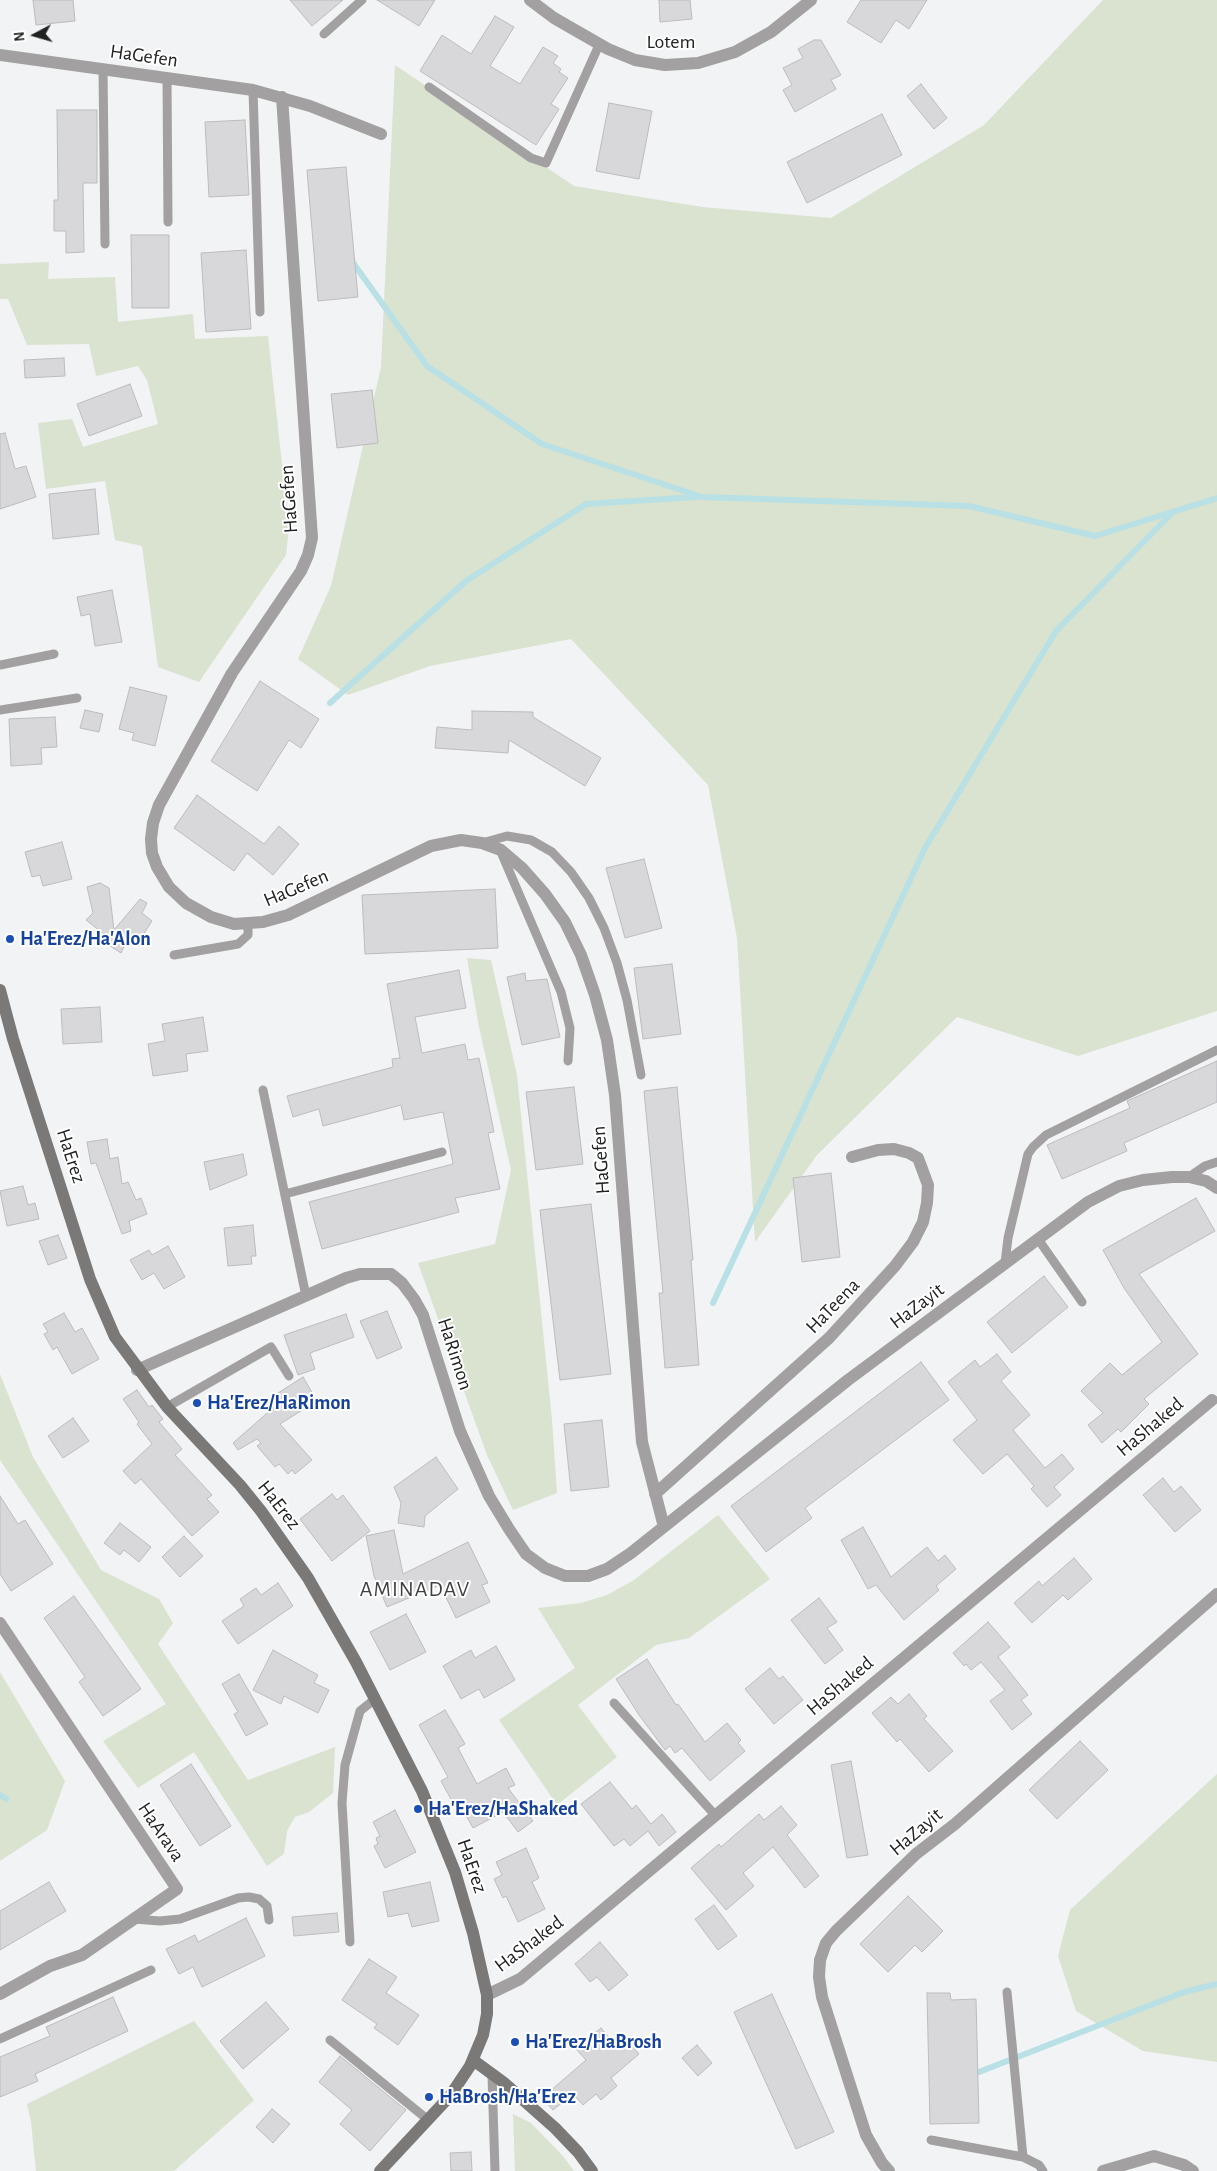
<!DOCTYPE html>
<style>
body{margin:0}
#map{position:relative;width:1217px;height:2171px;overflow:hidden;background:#f1f3f5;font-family:"Alegreya Sans",sans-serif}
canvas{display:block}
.north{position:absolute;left:10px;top:10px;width:50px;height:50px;-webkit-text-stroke:4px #fff;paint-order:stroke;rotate:264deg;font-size:14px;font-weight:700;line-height:20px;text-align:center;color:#202121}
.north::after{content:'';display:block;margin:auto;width:18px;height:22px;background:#202121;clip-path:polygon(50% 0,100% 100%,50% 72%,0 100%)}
</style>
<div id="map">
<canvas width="1217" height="2171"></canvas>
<div class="north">N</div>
</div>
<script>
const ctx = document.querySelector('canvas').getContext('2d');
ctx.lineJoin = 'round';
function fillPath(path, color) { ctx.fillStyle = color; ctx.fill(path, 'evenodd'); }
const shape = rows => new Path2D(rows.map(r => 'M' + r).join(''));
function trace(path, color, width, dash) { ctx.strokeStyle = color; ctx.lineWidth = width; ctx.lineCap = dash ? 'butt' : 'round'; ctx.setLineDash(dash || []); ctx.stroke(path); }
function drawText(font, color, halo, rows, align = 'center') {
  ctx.font = font + ' "Alegreya Sans",sans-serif'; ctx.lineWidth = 4; ctx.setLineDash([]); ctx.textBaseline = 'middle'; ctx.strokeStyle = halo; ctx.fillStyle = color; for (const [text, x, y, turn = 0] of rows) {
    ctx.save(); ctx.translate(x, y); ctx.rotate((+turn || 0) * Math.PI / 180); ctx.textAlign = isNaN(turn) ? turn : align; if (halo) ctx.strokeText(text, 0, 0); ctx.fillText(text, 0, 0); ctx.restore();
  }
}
const green = shape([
 [1103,0,1217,0,1217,1011,1078,1056,957,1017,817,1155,755,1242,737,938,708,785,571,639,430,666,348,695,298,659,331,586,381,367,395,65,574,186,702,207,831,218,984,125],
 [49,262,48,279,115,277,118,322,193,314,195,339,268,336,289,528,286,555,199,682,158,667,142,546,115,540,105,481,46,489,38,423,72,419,83,447,158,424,147,380,138,366,96,376,89,344,27,345,8,299,0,299,0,264],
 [467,958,491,960,517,1075,552,1420,557,1493,513,1510,487,1455,418,1263,495,1244,511,1170,479,1027],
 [0,1374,33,1457,101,1570,159,1599,173,1623,158,1644,248,1780,335,1747,333,1793,309,1812,295,1817,287,1831,284,1854,267,1866,194,1752,138,1788,103,1741,166,1704,0,1460],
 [718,1515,770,1579,689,1638,656,1645,578,1705,617,1757,557,1805,499,1720,575,1668,538,1608,581,1603,607,1595,634,1580],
 [0,1672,65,1781,47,1830,0,1861],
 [1217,1774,1217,2062,1143,2051,1076,2011,1058,1956,1070,1910],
 [194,2021,254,2100,174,2171,36,2171,31,2122,27,2104],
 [513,2114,531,2123,563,2156,574,2171,515,2171]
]);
const stream = shape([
 [351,260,427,366,542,444,702,497,969,506,1095,536,1217,498],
 [330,703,466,581,586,504,697,497],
 [713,1303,925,848,1056,631,1172,513],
 [0,1795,6,1799],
 [979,2072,1184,1992,1217,1984]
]);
const building = shape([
 [33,0,73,0,75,21,36,25,33,0],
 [290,0,343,0,312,26,290,0],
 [377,0,435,0,419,26,377,0],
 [659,0,690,0,692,19,660,22,659,0],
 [861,0,927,0,909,29,896,20,881,43,847,22,861,0],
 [495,16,514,27,490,66,520,84,543,47,558,56,553,63,561,69,559,72,568,78,551,104,559,109,536,145,420,71,442,35,471,54,495,16],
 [814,40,821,40,841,75,831,80,836,89,795,112,783,90,792,85,783,68,803,58,798,49,814,40],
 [921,84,947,118,934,129,907,96,921,84],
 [609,103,652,111,639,179,596,171,609,103],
 [57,110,97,110,97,183,83,183,84,252,66,253,66,231,54,231,54,200,58,200,57,110],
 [882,114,902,155,807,203,787,162,882,114],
 [245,120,249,195,209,197,205,122,245,120],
 [346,167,358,297,318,301,307,170,346,167],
 [131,235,169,235,169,308,132,308,131,235],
 [246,250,251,329,206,332,201,253,246,250],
 [64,358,65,376,25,378,24,360,64,358],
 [130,384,142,416,89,436,77,404,130,384],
 [372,390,378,443,337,448,331,394,372,390],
 [5,433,15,469,26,466,36,497,0,509,0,434,5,433],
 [95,489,99,534,53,539,49,494,95,489],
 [112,590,122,642,95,646,90,614,81,616,77,597,112,590],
 [260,681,319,719,301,748,289,740,257,791,211,761,260,681],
 [130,687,167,696,155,746,132,740,134,733,119,729,130,687],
 [85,710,103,714,99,732,80,728,85,710],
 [472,711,533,712,533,717,601,758,585,786,509,740,508,753,435,748,437,727,472,730,472,711],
 [55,717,57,747,41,748,42,764,11,766,9,719,55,717],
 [197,795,264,844,279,826,299,844,273,875,247,853,234,871,174,828,197,795],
 [62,842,72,879,43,886,40,875,32,877,25,852,62,842],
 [644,859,662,928,625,938,606,868,644,859],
 [100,883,109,888,114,930,140,899,147,903,142,913,152,921,139,941,134,937,128,947,125,944,121,953,104,942,108,937,86,920,93,913,87,887,100,883],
 [495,889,498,948,365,954,362,895,495,889],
 [672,964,681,1034,643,1039,634,968,672,964],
 [459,970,466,1008,415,1017,422,1053,465,1044,468,1060,479,1058,494,1132,488,1133,500,1189,455,1198,459,1212,322,1249,309,1202,453,1164,443,1112,404,1120,401,1105,323,1126,319,1109,293,1117,287,1096,393,1067,392,1059,400,1058,387,984,459,970],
 [525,973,526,981,547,979,560,1037,522,1045,507,977,525,973],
 [100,1007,102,1042,63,1044,61,1009,100,1007],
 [203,1017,208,1051,186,1054,188,1071,153,1076,148,1044,165,1041,162,1024,203,1017],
 [1217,1061,1217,1102,1124,1143,1127,1151,1062,1179,1047,1145,1130,1108,1127,1101,1217,1061],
 [574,1087,583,1164,536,1170,526,1092,574,1087],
 [677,1087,693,1260,691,1260,699,1365,665,1368,659,1293,663,1293,644,1091,677,1087],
 [107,1139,110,1159,118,1157,122,1184,128,1182,136,1200,141,1198,147,1214,129,1221,131,1231,122,1234,96,1163,91,1164,87,1142,107,1139],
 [243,1154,247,1175,210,1190,204,1162,243,1154],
 [831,1173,840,1257,802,1262,793,1178,831,1173],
 [23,1186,28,1205,35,1203,39,1219,7,1226,0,1191,23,1186],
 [1196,1198,1215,1231,1139,1274,1198,1354,1144,1399,1149,1404,1121,1432,1118,1429,1102,1443,1088,1425,1103,1413,1081,1391,1110,1363,1122,1375,1162,1342,1124,1288,1103,1250,1196,1198],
 [591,1204,611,1374,560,1380,540,1210,591,1204],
 [253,1225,256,1256,251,1256,252,1264,228,1266,224,1228,253,1225],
 [58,1235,67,1258,48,1265,39,1241,58,1235],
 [168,1246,185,1277,164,1289,154,1273,142,1280,130,1260,149,1250,152,1255,168,1246],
 [1044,1276,1068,1307,1012,1353,987,1322,1044,1276],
 [387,1311,402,1348,377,1359,360,1321,387,1311],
 [64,1313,75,1332,82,1328,99,1359,72,1374,57,1347,53,1350,44,1334,48,1332,43,1324,64,1313],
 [346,1314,354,1337,310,1353,315,1369,298,1375,284,1335,346,1314],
 [997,1354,1011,1372,1001,1381,1030,1415,1013,1430,1045,1468,1062,1454,1074,1469,1054,1487,1061,1495,1047,1507,1031,1489,1034,1486,1007,1454,983,1474,953,1440,977,1420,948,1382,975,1360,980,1367,997,1354],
 [921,1362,949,1400,805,1508,812,1518,766,1552,731,1506,921,1362],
 [303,1377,317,1401,280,1424,312,1460,295,1474,292,1470,288,1474,279,1464,275,1467,257,1446,261,1443,257,1439,238,1450,233,1443,282,1400,278,1393,303,1377],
 [137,1390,149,1407,152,1405,163,1419,159,1422,182,1449,175,1455,212,1495,207,1499,219,1512,192,1536,141,1479,135,1484,123,1471,152,1444,137,1424,139,1422,123,1399,137,1390],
 [73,1418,89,1441,63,1458,48,1436,73,1418],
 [602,1420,609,1487,571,1491,564,1424,602,1420],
 [436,1457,458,1489,425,1516,424,1527,398,1523,401,1503,394,1487,436,1457],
 [1163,1478,1174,1492,1181,1486,1201,1510,1175,1532,1143,1495,1163,1478],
 [332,1494,337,1500,343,1495,370,1531,332,1561,300,1519,332,1494],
 [0,1496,18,1524,25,1520,53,1564,11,1591,0,1574,0,1496],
 [120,1523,151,1547,139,1562,124,1550,120,1555,104,1543,120,1523],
 [863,1527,891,1577,927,1547,938,1561,945,1555,956,1569,936,1586,939,1590,904,1620,876,1585,868,1589,841,1540,863,1527],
 [394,1530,403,1574,468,1542,488,1583,482,1585,490,1602,456,1618,440,1585,387,1607,374,1576,366,1536,394,1530],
 [184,1536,203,1556,180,1577,162,1557,184,1536],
 [1074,1558,1092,1579,1068,1600,1063,1595,1032,1623,1014,1603,1039,1581,1042,1586,1074,1558],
 [278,1583,293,1606,238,1644,222,1621,244,1606,240,1599,256,1588,261,1595,278,1583],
 [74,1596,141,1689,103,1716,79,1682,85,1677,44,1618,74,1596],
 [819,1598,837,1622,827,1628,843,1650,825,1664,791,1620,819,1598],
 [406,1614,426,1652,390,1670,370,1632,406,1614],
 [988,1622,1010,1647,998,1657,1028,1695,1021,1700,1032,1714,1012,1730,990,1701,1005,1690,981,1662,971,1670,966,1664,964,1666,953,1653,988,1622],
 [496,1646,515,1680,484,1698,479,1689,461,1699,443,1666,471,1650,475,1658,496,1646],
 [273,1650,318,1675,314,1683,329,1690,318,1713,284,1696,281,1704,253,1690,273,1650],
 [647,1659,676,1705,678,1704,705,1742,727,1723,741,1740,738,1743,745,1751,710,1781,682,1748,675,1753,670,1746,665,1750,639,1715,616,1679,647,1659],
 [770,1668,779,1679,783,1676,803,1700,774,1724,745,1689,770,1668],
 [239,1674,268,1724,246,1736,234,1714,238,1712,222,1684,239,1674],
 [909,1694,927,1716,924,1719,953,1751,929,1772,900,1739,897,1742,872,1713,891,1697,898,1704,909,1694],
 [445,1710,465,1744,458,1748,477,1784,506,1768,515,1785,508,1788,533,1821,518,1832,503,1812,473,1828,457,1799,452,1801,441,1781,448,1777,419,1725,445,1710],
 [1080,1741,1108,1770,1057,1819,1029,1790,1080,1741],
 [851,1761,868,1855,847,1858,831,1765,851,1761],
 [191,1764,231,1826,200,1846,160,1785,191,1764],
 [610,1782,632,1809,636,1805,651,1824,662,1814,676,1832,659,1846,648,1831,630,1846,624,1839,614,1846,581,1804,610,1782],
 [781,1806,797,1825,787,1835,819,1876,805,1888,773,1847,743,1873,754,1886,726,1910,691,1868,719,1844,721,1847,759,1814,764,1820,781,1806],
 [395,1810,416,1852,385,1868,374,1846,378,1844,376,1838,380,1836,373,1822,395,1810],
 [526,1848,539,1878,532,1882,545,1909,518,1922,506,1896,503,1898,494,1879,502,1875,496,1862,526,1848],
 [49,1882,66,1911,0,1950,0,1911,49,1882],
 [430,1882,439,1921,412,1927,408,1913,388,1917,383,1892,430,1882],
 [908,1896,943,1931,922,1952,915,1945,888,1972,860,1944,908,1896],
 [714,1905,737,1936,718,1950,695,1919,714,1905],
 [337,1913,339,1932,294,1936,292,1917,337,1913],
 [246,1918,265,1956,202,1987,193,1967,179,1974,166,1949,195,1935,198,1942,246,1918],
 [600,1942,628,1975,609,1991,597,1977,590,1982,575,1964,600,1942],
 [369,1959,397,1977,386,1993,419,2015,398,2045,374,2028,377,2024,342,2000,369,1959],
 [927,1993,950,1993,951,2000,976,1999,979,2123,930,2124,927,1993],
 [772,1994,834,2132,796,2149,734,2012,772,1994],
 [113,1997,128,2031,35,2074,38,2081,0,2097,0,2057,50,2036,46,2027,113,1997],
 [266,2002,289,2029,243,2069,220,2041,266,2002],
 [601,2028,615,2044,624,2036,639,2054,611,2078,617,2086,601,2100,596,2094,583,2105,573,2094,553,2110,542,2098,586,2060,576,2049,601,2028],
 [697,2045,712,2063,698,2076,682,2058,697,2045],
 [340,2056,406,2110,370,2151,340,2124,352,2110,319,2082,340,2056],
 [272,2109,290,2124,273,2143,256,2127,272,2109],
 [471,2152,472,2171,451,2171,450,2153,471,2152]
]);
const lane = shape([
 [324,34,362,0],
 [103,69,105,244],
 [167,78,168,222],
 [429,87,531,158,546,163,599,45],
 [253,90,260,312],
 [0,665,54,654],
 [0,710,77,698],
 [482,843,507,836,531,840,552,852,571,872,589,898,604,928,617,963,627,1000,641,1075],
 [501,852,561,992,570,1028,568,1061],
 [174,955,238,944,248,935,248,923],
 [263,1090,306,1296],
 [1189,1177,1205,1166,1217,1162],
 [285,1194,442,1152],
 [1038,1239,1082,1302],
 [1005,1263,1008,1238,1028,1154,1033,1147,1046,1135,1217,1050],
 [167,1407,271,1347,289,1376],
 [614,1703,715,1815],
 [134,1919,160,1921,180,1919,238,1898,249,1897,259,1899,267,1906,269,1920],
 [350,1942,342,1803,345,1765,360,1711,375,1699],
 [1007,1992,1023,2157],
 [0,2039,151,1970],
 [330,2040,427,2119],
 [492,2075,495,2171],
 [931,2140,1023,2157,1039,2165,1043,2171]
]);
const street = shape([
 [530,0,554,18,608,49,635,60,665,65,698,63,735,52,771,32,811,0],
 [0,55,253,90,310,106,381,134],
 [282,97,312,538,308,555,301,571,232,673,159,805,153,823,151,839,152,853,157,867,169,887,186,903,211,917,234,924,263,922,288,915,431,846,461,840,482,843,501,850,522,868,545,894,565,922,581,955,595,995,607,1040,615,1095,642,1442,664,1527],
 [137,1370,346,1278,360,1274,391,1274,402,1283,414,1299,423,1315,460,1431,489,1496,509,1529,526,1554,545,1568,565,1576,588,1576,607,1569,631,1553,848,1380,1088,1202,1119,1186,1143,1180,1172,1177,1189,1177,1206,1181,1217,1188],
 [655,1494,829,1338,895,1266,913,1242,923,1222,927,1203,928,1185,918,1158,909,1153,894,1149,878,1150,852,1157],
 [0,1623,177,1889,82,1955,50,1966,0,1994],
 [487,1995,520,1979,1212,1400],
 [889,2171,882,2163,866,2135,822,1997,819,1977,820,1960,826,1943,836,1931,916,1854,955,1824,1217,1594],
 [1103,2171,1154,2156,1184,2165,1193,2171]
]);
const secondary = shape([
 [0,990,13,1039,90,1279,115,1337,167,1407,240,1485,261,1511,308,1578,356,1662,422,1791,455,1872,473,1933,487,1995,487,2014,483,2035,470,2066,450,2096,380,2171],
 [473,2060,503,2082,555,2128,578,2152,592,2171]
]);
const markers = [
 [10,939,5,"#1a4fb4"],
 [197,1403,5,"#1a4fb4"],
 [418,1809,5,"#1a4fb4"],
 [515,2042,5,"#1a4fb4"],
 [429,2097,5,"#1a4fb4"]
];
const streetNames = [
 ["Lotem",671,42],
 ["HaGefen",144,56,8],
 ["HaGefen",289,499,-94],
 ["HaGefen",296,888,-23],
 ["HaErez",71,1156,72],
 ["HaGefen",601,1160,-94],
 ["HaTeena",833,1306,-46],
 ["HaZayit",917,1306,-37],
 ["HaRimon",455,1354,72],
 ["HaShaked",1150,1427,-40],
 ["HaErez",279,1505,52],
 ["HaShaked",840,1686,-40],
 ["HaArava",161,1832,56],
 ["HaZayit",916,1832,-40],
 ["HaErez",472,1866,71],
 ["HaShaked",529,1944,-37]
];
const transitNames = [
 ["Ha'Erez/Ha'Alon",20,939],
 ["Ha'Erez/HaRimon",207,1403],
 ["Ha'Erez/HaShaked",428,1809],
 ["Ha'Erez/HaBrosh",525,2042],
 ["HaBrosh/Ha'Erez",439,2097]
];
const quarterNames = [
 ["AMINADAV",415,1589]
];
fillPath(green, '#d9e3cf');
trace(stream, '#b8e0e5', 6);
fillPath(building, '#d8d8db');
trace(building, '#bcbbbe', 1);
trace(lane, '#a2a0a0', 9);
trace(street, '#a2a0a0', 12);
trace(secondary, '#7b7978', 12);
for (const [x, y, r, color] of markers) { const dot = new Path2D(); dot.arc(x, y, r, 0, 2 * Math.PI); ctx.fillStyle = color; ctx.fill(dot); trace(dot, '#fff', 2); }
drawText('20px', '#202121', '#fff', streetNames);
drawText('bold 20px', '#164399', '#fff', transitNames, 'left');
ctx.letterSpacing = '1px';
drawText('22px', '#3d3f40', '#fff', quarterNames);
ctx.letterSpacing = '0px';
</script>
